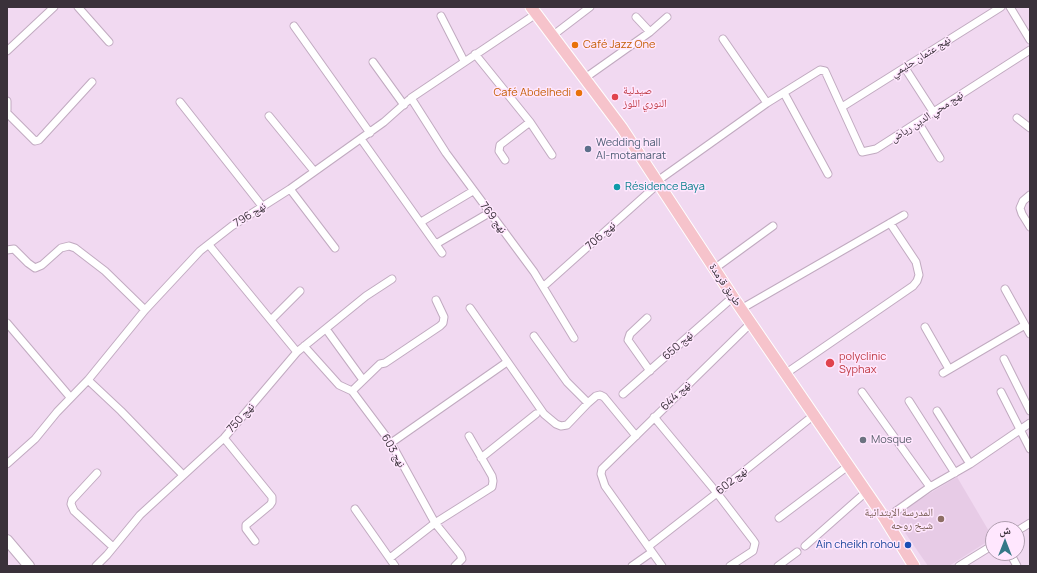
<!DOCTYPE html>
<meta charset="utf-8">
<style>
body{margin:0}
#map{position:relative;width:1037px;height:573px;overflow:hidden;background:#f1d9f1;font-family:Manrope,"Noto Naskh Arabic",sans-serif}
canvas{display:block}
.frame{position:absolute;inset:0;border:8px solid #3a313a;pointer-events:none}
.north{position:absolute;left:985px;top:521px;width:40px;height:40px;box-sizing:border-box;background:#ffe7fe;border:1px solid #b09eb0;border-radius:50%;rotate:0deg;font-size:11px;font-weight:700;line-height:16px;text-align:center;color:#3a313a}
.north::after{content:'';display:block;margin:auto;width:14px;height:18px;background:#347887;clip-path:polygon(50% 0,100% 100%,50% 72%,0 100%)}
</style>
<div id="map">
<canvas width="1037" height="573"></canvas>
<div class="frame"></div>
<div class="north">ش</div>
</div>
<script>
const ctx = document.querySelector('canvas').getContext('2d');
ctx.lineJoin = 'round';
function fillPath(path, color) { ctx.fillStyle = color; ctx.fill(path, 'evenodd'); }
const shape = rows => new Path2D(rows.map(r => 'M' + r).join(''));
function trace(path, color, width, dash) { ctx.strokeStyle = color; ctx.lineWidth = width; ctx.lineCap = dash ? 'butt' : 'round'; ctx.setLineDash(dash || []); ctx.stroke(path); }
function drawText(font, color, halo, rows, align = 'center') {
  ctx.font = font + ' Manrope,"Noto Naskh Arabic",sans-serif'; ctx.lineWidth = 3; ctx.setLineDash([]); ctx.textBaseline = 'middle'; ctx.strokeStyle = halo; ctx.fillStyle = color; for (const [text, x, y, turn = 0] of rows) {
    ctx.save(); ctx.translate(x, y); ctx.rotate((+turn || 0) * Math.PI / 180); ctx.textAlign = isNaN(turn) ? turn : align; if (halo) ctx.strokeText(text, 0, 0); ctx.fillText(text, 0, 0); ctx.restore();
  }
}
const built = shape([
 [957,477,993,538,949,566,928,566,899,524,902,510]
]);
const minor = shape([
 [78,7,109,42],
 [1010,7,1030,40],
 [441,16,464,61],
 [636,17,650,32],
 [294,26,370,133],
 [552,36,590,7],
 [723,39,767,103],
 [7,51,54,7],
 [475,54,530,122,552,155],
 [373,62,404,105],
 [905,68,934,113],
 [585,78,650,32,667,17],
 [784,93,828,174],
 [411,98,446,153,534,272,574,338],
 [7,101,7,110],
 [180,102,262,206],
 [842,107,1001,7],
 [7,113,35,141,39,140,92,82],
 [269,116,314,171],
 [1017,118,1030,128],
 [918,122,940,158],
 [361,139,442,253],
 [505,160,499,151,500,145,530,122],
 [656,182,767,103,820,70,825,71,862,152,876,149,1030,50],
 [290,189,335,248],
 [1030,195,1023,201,1020,208,1022,214,1030,227],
 [421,222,473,191],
 [436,244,489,213],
 [209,245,297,352],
 [7,250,14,249,28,263,35,268,42,265,61,248,69,246,75,248,105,271,145,310],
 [714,269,773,226],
 [544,286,658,184],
 [1005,289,1030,334],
 [470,308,544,414,556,424,561,426,567,425,588,403,596,396,600,395,604,397,636,436],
 [741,309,904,215],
 [647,318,630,334,628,340,650,371],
 [271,320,300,291],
 [7,323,70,397],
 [925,327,949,369],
 [326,329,363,380],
 [534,336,567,382,588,403],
 [304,346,339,385,352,391,391,443,435,523,460,554,462,559,455,566],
 [1004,359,1030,411],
 [943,373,1025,325],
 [785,374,913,286,917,281,919,275,916,262,890,223],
 [88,380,121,411,183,475],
 [352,391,380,364,385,363,440,326,443,323,444,317,436,300],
 [862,392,930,487],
 [1001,392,1030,449],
 [623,394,733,297],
 [909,401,955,473],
 [937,411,970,464],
 [654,417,717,493,753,540,755,543,753,551,730,566],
 [224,438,272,497,272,502,270,505,246,525,246,529,255,541],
 [391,443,507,362],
 [481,458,536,414],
 [7,464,35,439,57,412,88,380,145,310,200,251,232,226,290,189,384,122,411,98,536,14],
 [97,473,72,500,71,504,74,511,113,547],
 [355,509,395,566],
 [779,518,848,466],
 [885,519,930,487,970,464,1030,423],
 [1017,531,1030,523],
 [649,546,717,493,814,415],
 [805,546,866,492],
 [1010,553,1017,566],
 [390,558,435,523,492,487,493,481,492,476,469,436],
 [96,566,107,555,140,515,224,438,297,352,366,296,392,279],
 [632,566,652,552],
 [662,566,605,486,601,474,602,469,751,323],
 [778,566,797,552],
 [959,566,993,545]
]);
const secondary = shape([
 [7,540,29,566]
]);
const primary = shape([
 [531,7,622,128,733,297,885,519,914,566]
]);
const markers = [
 [575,45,4,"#e8710a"],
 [579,93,4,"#e8710a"],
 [615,97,4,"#e0444e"],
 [588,149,4,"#5c6f8a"],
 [617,187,4,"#0f9aa8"],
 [830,363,5,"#e0444e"],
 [863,440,4,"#6b7280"],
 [941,519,4,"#8d6e63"],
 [908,545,4,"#1a4fb4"]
];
const foodNames = [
 ["Café Jazz One",583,45],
 ["Café Abdelhedi",571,93,"right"]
];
const streetNames = [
 ["نهج عثمان حليمي",921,57,-32],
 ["نهج محي الدين رياض",927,117,-33],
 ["نهج 796",250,215,-33],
 ["نهج 769",493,218,53],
 ["نهج 706",601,236,-42],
 ["طريق قرمدة",725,285,56],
 ["نهج 650",678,346,-42],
 ["نهج 644",676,396,-44],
 ["نهج 750",241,418,-49],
 ["نهج 603",393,451,60],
 ["نهج 602",732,481,-39]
];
const healthNames = [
 ["صيدلية",623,91],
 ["النوري اللوز",623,104],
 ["polyclinic",839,357],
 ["Syphax",839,370]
];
const serviceNames = [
 ["Wedding hall",596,143],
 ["Al-motamarat",596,156]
];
const cultureNames = [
 ["Résidence Baya",625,187]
];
const worshipNames = [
 ["Mosque",871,440]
];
const educationNames = [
 ["المدرسة الإبتدائية",933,513],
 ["شيخ روحه",933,526]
];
const transitNames = [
 ["Ain cheikh rohou",900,545]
];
fillPath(built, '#e7cbe6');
trace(minor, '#c1aac0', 9);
trace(secondary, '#c1aac0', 12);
trace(primary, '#fff', 13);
trace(minor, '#fff', 7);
trace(secondary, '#fff', 10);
trace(primary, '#f6c3cb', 11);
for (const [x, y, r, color] of markers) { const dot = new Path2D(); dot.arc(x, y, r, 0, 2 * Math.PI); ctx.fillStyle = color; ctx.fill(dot); trace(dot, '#ffe7fe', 1.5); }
drawText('11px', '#c56008', '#ffe7fe', foodNames, 'left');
drawText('11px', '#3a313a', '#ffe7fe', streetNames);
drawText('11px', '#be3a42', '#ffe7fe', healthNames, 'left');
drawText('11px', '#4e5e75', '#ffe7fe', serviceNames, 'left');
drawText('11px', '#0d838f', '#ffe7fe', cultureNames, 'left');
drawText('11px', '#5b616d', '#ffe7fe', worshipNames, 'left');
drawText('11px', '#785e54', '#ffe7fe', educationNames, 'right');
drawText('11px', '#164399', '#ffe7fe', transitNames, 'right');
</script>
